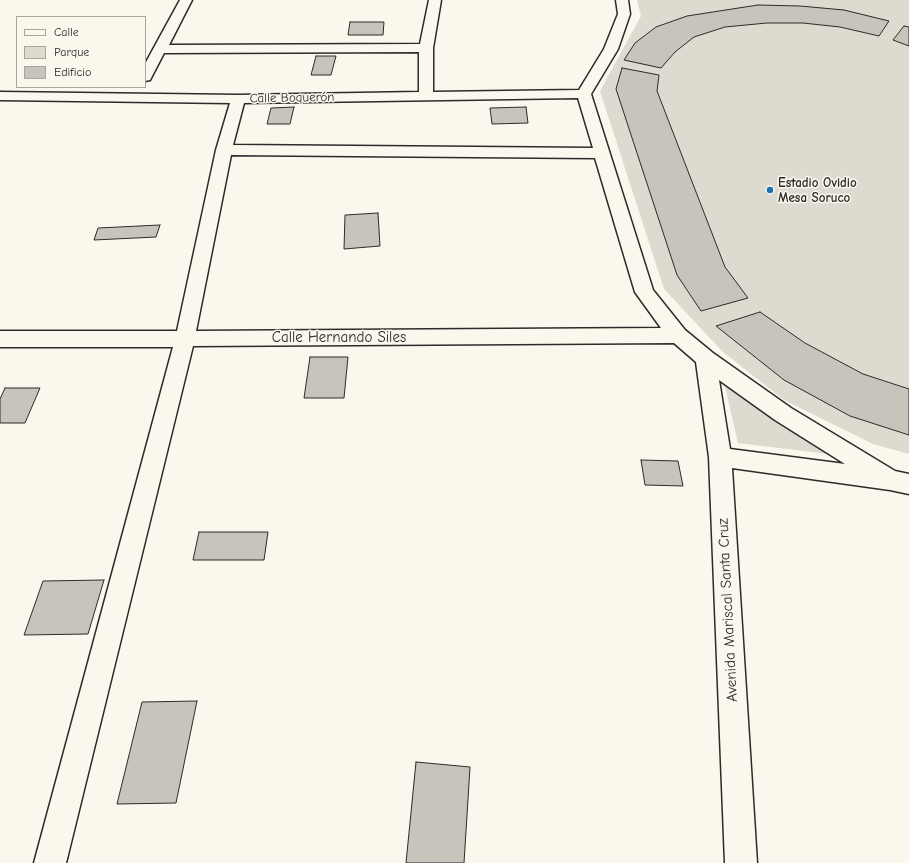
<!DOCTYPE html>
<meta charset="utf-8">
<style>
body{margin:0}
#map{position:relative;width:909px;height:863px;overflow:hidden;background:#fbf7ec;font-family:"Comic Neue",sans-serif}
canvas{display:block}
.legend{position:absolute;left:16px;top:16px;width:130px;height:72px;box-sizing:border-box;background:#fbf7ec;border:1px solid #a8a59f;margin:0;padding:5px 7px;list-style:none;font-size:12px;color:#2b2b2b}
.legend li{display:flex;align-items:center;gap:8px;height:20px}
.legend b{width:20px;border:1px solid #a8a59f}
</style>
<div id="map">
<canvas width="909" height="863"></canvas>
<ul class="legend">
<li><b style="height:5px;background:#fbf7ec"></b>Calle</li>
<li><b style="height:11px;background:#dddad0"></b>Parque</li>
<li><b style="height:11px;background:#c7c4bc"></b>Edificio</li>
</ul>
</div>
<script>
const ctx = document.querySelector('canvas').getContext('2d');
ctx.lineJoin = 'round';
function fillPath(path, color) { ctx.fillStyle = color; ctx.fill(path, 'evenodd'); }
const shape = rows => new Path2D(rows.map(r => 'M' + r).join(''));
function trace(path, color, width, dash) { ctx.strokeStyle = color; ctx.lineWidth = width; ctx.lineCap = dash ? 'butt' : 'round'; ctx.setLineDash(dash || []); ctx.stroke(path); }
function drawText(font, color, halo, rows, align = 'center') {
  ctx.font = font + ' "Comic Neue",sans-serif'; ctx.lineWidth = 3; ctx.setLineDash([]); ctx.textBaseline = 'middle'; ctx.strokeStyle = halo; ctx.fillStyle = color; for (const [text, x, y, turn = 0] of rows) {
    ctx.save(); ctx.translate(x, y); ctx.rotate((+turn || 0) * Math.PI / 180); ctx.textAlign = isNaN(turn) ? turn : align; if (halo) ctx.strokeText(text, 0, 0); ctx.fillText(text, 0, 0); ctx.restore();
  }
}
const green = shape([
 [637,0,909,0,909,454,873,444,784,400,723,352,664,289,600,91,641,16],
 [724,382,828,454,738,443]
]);
const building = shape([
 [758,5,800,6,844,10,889,21,879,36,840,27,803,23,767,23,725,27,694,37,675,52,661,68,624,60,635,43,656,27,687,16,758,5],
 [350,22,384,22,383,35,348,35,350,22],
 [904,26,909,27,909,46,893,40,904,26],
 [316,56,336,56,331,75,311,75,316,56],
 [622,68,659,75,657,91,725,267,748,298,701,311,677,275,616,89,622,68],
 [294,107,290,124,267,124,271,108,294,107],
 [526,107,528,123,492,124,490,108,526,107],
 [378,213,380,246,344,249,345,215,378,213],
 [160,225,156,237,94,240,98,228,160,225],
 [760,312,805,343,863,374,909,389,909,435,850,416,784,380,716,326,760,312],
 [310,357,348,357,344,398,304,398,310,357],
 [5,388,40,388,25,423,0,423,0,399,5,388],
 [641,460,678,461,683,486,645,485,641,460],
 [199,532,268,532,264,560,193,560,199,532],
 [104,580,88,634,24,635,43,581,104,580],
 [197,701,176,803,117,804,142,702,197,701],
 [416,762,470,767,464,863,406,863,416,762]
]);
const minor = shape([
 [180,0,192,0,169,45,420,44,429,0,441,0,433,48,433,92,579,90,604,49,618,14,616,0,628,0,630,14,618,49,591,94,653,290,685,330,713,353,791,408,895,471,909,474,909,494,890,490,732,468,757,863,725,863,709,457,696,362,674,343,193,346,66,863,34,863,173,347,0,347,0,331,177,331,216,150,230,103,0,100,0,92,238,95,419,92,419,52,164,53,150,80,145,81,145,64,180,0],
 [578,98,593,148,233,145,244,103,578,98],
 [231,155,595,158,635,292,661,328,196,331,231,155],
 [719,380,775,420,845,464,730,449,719,380]
]);
const markers = [
 [770,190,4,"#1f6fb2"]
];
const farStreetnames = [
 ["Calle Boquerón",292,98,-1]
];
const farPoinames = [
 ["Estadio Ovidio",778,183],
 ["Mesa Soruco",778,198]
];
const streetNames = [
 ["Calle Hernando Siles",339,338],
 ["Avenida Mariscal Santa Cruz",728,610,-93]
];
fillPath(green, '#dddad0');
fillPath(building, '#c7c4bc');
trace(building, '#2b2b2b', 1);
trace(minor, '#2b2b2b', 3);
fillPath(minor, '#fbf7ec');
for (const [x, y, r, color] of markers) { const dot = new Path2D(); dot.arc(x, y, r, 0, 2 * Math.PI); ctx.fillStyle = color; ctx.fill(dot); trace(dot, '#fbf7ec', 1.5); }
drawText('13px', '#2b2b2b', '#fbf7ec', farStreetnames);
drawText('bold 13px', '#2b2b2b', '#fbf7ec', farPoinames, 'left');
drawText('15px', '#2b2b2b', '#fbf7ec', streetNames);
</script>
